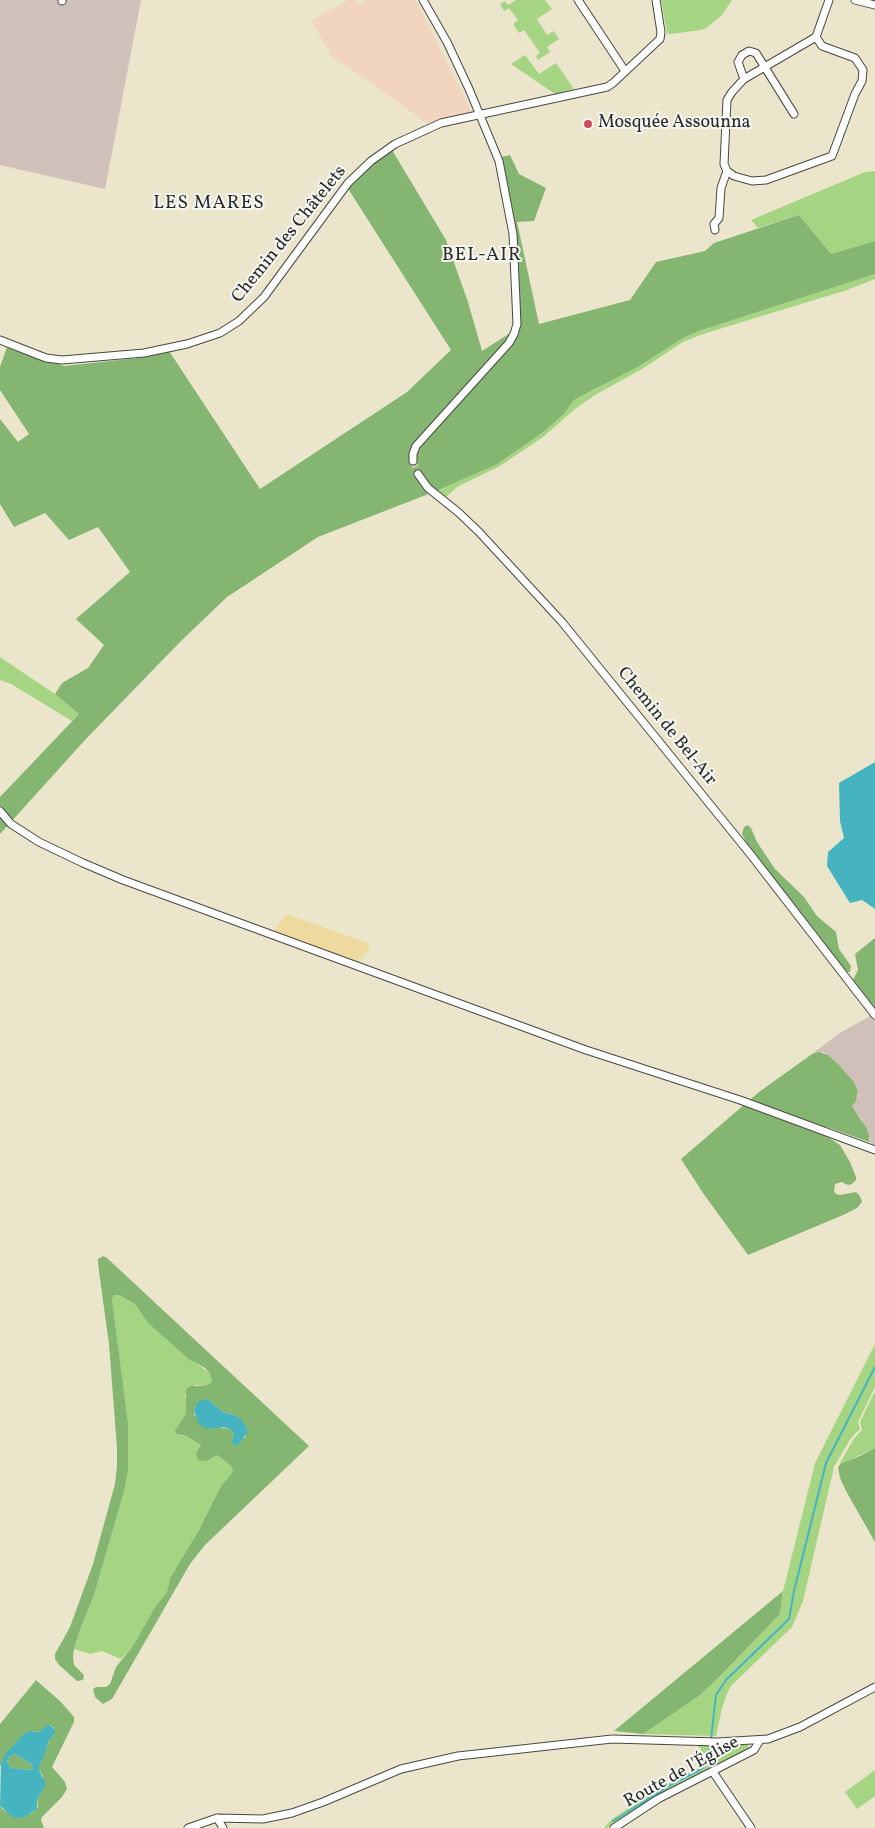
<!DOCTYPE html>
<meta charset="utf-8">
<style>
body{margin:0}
canvas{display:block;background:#ebe6cb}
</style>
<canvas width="875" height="1828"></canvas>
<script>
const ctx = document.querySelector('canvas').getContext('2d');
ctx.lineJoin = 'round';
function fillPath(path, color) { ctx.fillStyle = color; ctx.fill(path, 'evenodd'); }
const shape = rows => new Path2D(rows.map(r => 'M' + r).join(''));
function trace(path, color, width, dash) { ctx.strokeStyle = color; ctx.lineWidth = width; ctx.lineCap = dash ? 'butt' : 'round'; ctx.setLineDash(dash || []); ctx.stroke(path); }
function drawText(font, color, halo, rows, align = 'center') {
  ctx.font = font + ' Vollkorn,serif'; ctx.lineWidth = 4; ctx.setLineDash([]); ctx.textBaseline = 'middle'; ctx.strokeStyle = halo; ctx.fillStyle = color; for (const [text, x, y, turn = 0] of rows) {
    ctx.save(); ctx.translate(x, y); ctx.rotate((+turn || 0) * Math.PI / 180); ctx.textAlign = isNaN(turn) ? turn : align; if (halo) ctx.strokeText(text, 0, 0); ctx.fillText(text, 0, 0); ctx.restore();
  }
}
const built = shape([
 [348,0,354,0,357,5,366,0,416,0,472,112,426,123,384,92,332,56,311,21]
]);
const industrial = shape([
 [0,0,141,0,105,189,0,165],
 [870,1014,875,1018,875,1145,869,1142,870,1139,861,1118,851,1105,858,1096,858,1091,854,1082,828,1055,823,1052,812,1054,841,1032,869,1017]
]);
const green = shape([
 [516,0,545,0,552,9,537,19,547,35,554,31,559,39,547,47,550,52,538,60,536,56,540,53,524,30,519,33,513,24,518,20,509,8,504,11,500,4,505,1,508,5],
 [661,0,732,0,722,15,706,28,701,30,671,34,667,33],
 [525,55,539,74,556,63,574,89,555,94,511,64],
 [875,171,875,241,831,254,799,215,758,228,751,220,865,172],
 [875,274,875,279,847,290,703,334,683,342,642,369,595,395,575,409,543,437,500,466,457,487,445,498,435,491,496,465,542,433,564,414,574,400,596,389,683,338,699,331],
 [0,657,55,694,79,714,72,721,11,684,0,680],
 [114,1294,118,1294,135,1304,148,1323,210,1374,212,1381,209,1384,204,1386,195,1385,185,1396,187,1403,186,1413,183,1421,177,1428,179,1435,186,1436,201,1445,209,1459,215,1455,218,1455,230,1465,233,1470,230,1476,222,1484,199,1530,170,1578,167,1592,155,1607,133,1646,121,1659,102,1651,90,1654,74,1649,80,1630,94,1595,124,1492,128,1471,128,1422,112,1299],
 [875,1344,875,1387,858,1422,860,1429,851,1438,834,1467,803,1601,792,1627,732,1685,728,1691,722,1708,716,1736,643,1734,699,1696,719,1677,780,1614,783,1591,815,1463],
 [875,1391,875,1448,839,1465,853,1440,862,1430,860,1422],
 [699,1745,748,1745,749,1749,633,1812,607,1828,604,1828,612,1819,659,1788,698,1768,701,1749,698,1747],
 [875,1770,875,1796,857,1809,845,1792]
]);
const forest = shape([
 [389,145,446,240,468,302,482,351,518,328,512,224,501,157,510,155,519,174,546,188,534,221,517,222,539,324,630,300,656,262,705,251,714,243,799,215,831,254,875,241,875,274,699,331,683,338,639,366,574,400,564,414,542,433,496,465,431,493,318,537,227,597,180,642,85,740,0,834,0,797,79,714,55,694,62,683,88,668,104,645,76,619,130,572,98,527,69,540,45,513,14,527,0,504,0,419,18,442,29,434,0,390,0,367,7,347,64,366,138,358,169,351,260,489,407,392,451,350,345,184],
 [748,825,751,828,757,842,775,869,804,897,817,916,836,932,839,949,851,966,850,972,846,972,749,848,742,834,744,827],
 [875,938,875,1008,853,980,858,970,855,954],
 [819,1052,828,1055,839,1065,854,1082,858,1091,856,1101,852,1106,867,1129,869,1136,869,1142,827,1127,822,1127,823,1134,840,1145,850,1162,856,1177,856,1180,852,1184,848,1185,842,1182,835,1184,834,1191,836,1194,840,1195,856,1192,860,1196,862,1202,857,1208,843,1215,748,1255,703,1193,681,1159,759,1092,812,1054],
 [103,1256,107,1258,309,1446,205,1545,190,1564,112,1699,103,1704,95,1697,93,1689,96,1687,106,1687,110,1684,116,1667,133,1646,155,1607,167,1592,170,1578,199,1530,222,1484,230,1476,233,1470,230,1465,217,1455,206,1461,198,1460,196,1453,201,1445,186,1436,177,1434,175,1431,186,1413,186,1389,191,1386,204,1386,209,1384,212,1381,210,1374,205,1368,189,1359,148,1323,135,1304,119,1295,114,1295,112,1299,128,1422,128,1471,124,1492,94,1595,80,1630,74,1649,73,1657,74,1665,84,1675,83,1680,77,1681,59,1665,55,1659,55,1654,70,1627,93,1564,115,1484,117,1466,117,1448,109,1344,98,1264,98,1259],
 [202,1400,209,1400,223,1412,234,1415,247,1428,245,1438,233,1438,234,1434,230,1429,219,1427,194,1415,195,1407],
 [875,1448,875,1542,846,1491,840,1478,838,1467,842,1463,860,1456],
 [783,1591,780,1614,719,1677,699,1696,643,1734,614,1731],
 [36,1680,61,1702,74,1717,74,1722,52,1767,65,1782,67,1789,62,1797,42,1817,41,1820,44,1828,0,1828,0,1806,2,1809,19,1818,32,1813,38,1807,37,1799,40,1793,43,1776,39,1770,39,1766,51,1737,54,1728,52,1726,50,1725,39,1732,33,1731,3,1759,0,1767,0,1724],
 [15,1754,33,1765,33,1768,30,1770,11,1768,7,1761,10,1756]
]);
const sand = shape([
 [286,914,368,943,370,947,358,962,274,931]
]);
const water = shape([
 [875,762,875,909,862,900,850,903,827,866,828,852,844,838,840,821,839,783],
 [202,1400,209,1400,223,1412,234,1415,242,1420,247,1428,247,1433,239,1444,236,1446,233,1444,232,1441,234,1434,230,1429,223,1427,208,1429,199,1424,194,1411,197,1403],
 [48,1725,52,1726,55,1732,49,1741,44,1756,39,1766,39,1770,46,1784,37,1799,37,1809,25,1817,19,1818,13,1817,0,1806,1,1763,6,1753,25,1733,31,1731,39,1732],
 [15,1754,33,1765,33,1768,30,1770,11,1768,7,1761,10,1756]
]);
const stream = shape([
 [711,1739,716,1695,726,1680,789,1619,794,1591,826,1463,875,1367],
 [613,1821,674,1783,700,1770,708,1763,710,1744]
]);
const minorTunnel = shape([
 [413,461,418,474]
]);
const minor = shape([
 [62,0,62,1],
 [578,0,625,71],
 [855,0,875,5],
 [816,37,822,46,855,58,863,70,862,81,855,94,832,156,766,180,752,181,734,176,727,171,724,164,727,100,732,92,744,79,816,37,829,0],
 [744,79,738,62,742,55,749,51,756,53,794,114],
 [715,230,714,224,719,218,721,188,727,171],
 [0,340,46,358,62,360,144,353,187,344,220,333,239,321,264,297,348,183,371,161,395,144,441,123,607,87,613,83,660,39,661,32,656,0],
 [413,461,413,454,416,446,509,343,514,334,517,324,513,234,499,161,469,89,447,42,423,0],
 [418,474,428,488,458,512,479,532,562,622,751,855,875,1015],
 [0,811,11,824,39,842,83,863,123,880,586,1050,740,1100,875,1150],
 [713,1772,751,1828],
 [217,1818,223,1828],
 [188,1828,217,1818,263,1819,292,1813,323,1802,401,1769,458,1756,612,1739,718,1742,768,1739,800,1727,875,1687],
 [614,1828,658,1799,754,1750,760,1740]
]);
const markers = [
 [588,124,5,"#d1495b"]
];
const poiNames = [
 ["Mosquée Assounna",598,124]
];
const streetNames = [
 ["Chemin des Châtelets",290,235,-51],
 ["Chemin de Bel-Air",666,727,51],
 ["Route de l'Église",682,1773,-29]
];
const neighbourhoodNames = [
 ["LES MARES",209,205],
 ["BEL-AIR",482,257]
];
fillPath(built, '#f2d5be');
fillPath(industrial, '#cfc1ba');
fillPath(green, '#a5d583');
fillPath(forest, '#84b671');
fillPath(sand, '#eeda9e');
fillPath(water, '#45b4c0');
trace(stream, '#45b4c0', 2);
trace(minorTunnel, '#c5c1ab', 7, [7, 3.5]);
trace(minor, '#484743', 9);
trace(minor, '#fff', 7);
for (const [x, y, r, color] of markers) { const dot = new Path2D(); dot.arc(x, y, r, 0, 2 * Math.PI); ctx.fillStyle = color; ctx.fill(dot); trace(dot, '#f6f6f2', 2); }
drawText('18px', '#2b2b2b', '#f6f6f2', poiNames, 'left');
drawText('18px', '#2b2b2b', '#f6f6f2', streetNames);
ctx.letterSpacing = '1px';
drawText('19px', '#2b2b2b', '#f6f6f2', neighbourhoodNames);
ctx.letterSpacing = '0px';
</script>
